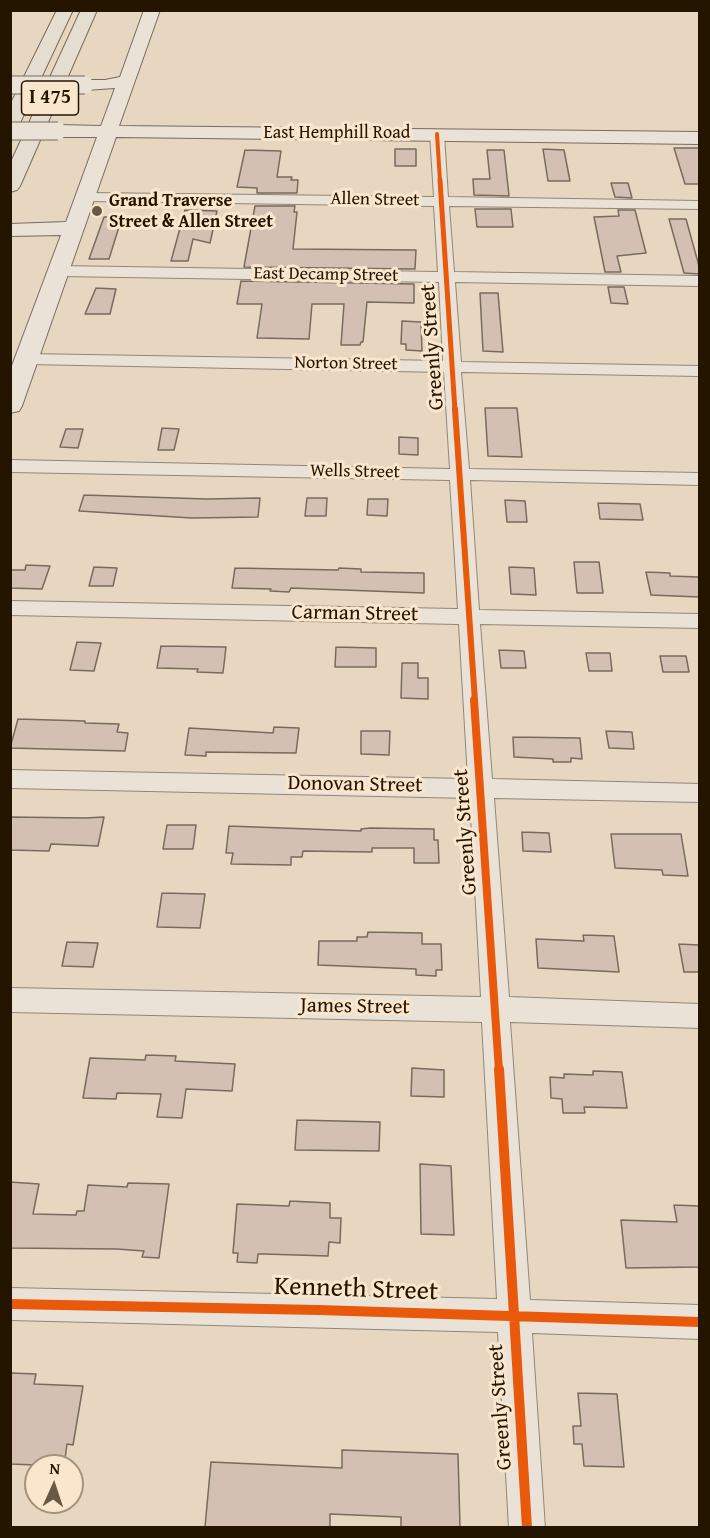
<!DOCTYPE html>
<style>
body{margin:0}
#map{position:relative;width:710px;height:1538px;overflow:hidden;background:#e7d7c1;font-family:"Gentium Book Plus",serif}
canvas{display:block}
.frame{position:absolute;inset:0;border:12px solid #241501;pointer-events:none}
.north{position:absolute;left:24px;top:1454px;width:60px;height:60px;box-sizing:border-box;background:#f9e6cd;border:2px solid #a4927b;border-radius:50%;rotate:3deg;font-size:16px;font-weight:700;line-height:24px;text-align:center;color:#241501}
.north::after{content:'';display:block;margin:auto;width:21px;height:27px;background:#685944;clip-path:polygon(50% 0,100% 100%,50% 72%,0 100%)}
</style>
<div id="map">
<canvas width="710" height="1538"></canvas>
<div class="frame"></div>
<div class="north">N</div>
</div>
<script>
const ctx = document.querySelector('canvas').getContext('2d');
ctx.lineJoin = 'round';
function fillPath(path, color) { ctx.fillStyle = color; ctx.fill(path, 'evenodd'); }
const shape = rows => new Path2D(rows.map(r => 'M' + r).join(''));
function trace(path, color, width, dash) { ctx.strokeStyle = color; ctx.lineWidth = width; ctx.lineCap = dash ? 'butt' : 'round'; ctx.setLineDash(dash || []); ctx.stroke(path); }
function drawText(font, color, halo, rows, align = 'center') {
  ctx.font = font + ' "Gentium Book Plus",serif'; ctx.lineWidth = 6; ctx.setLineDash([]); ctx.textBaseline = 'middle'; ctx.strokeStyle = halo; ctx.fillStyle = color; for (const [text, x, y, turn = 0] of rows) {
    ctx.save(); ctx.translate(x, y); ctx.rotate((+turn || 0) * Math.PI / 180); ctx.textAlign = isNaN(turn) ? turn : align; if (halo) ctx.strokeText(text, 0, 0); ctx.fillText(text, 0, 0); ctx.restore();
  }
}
const building = shape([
 [674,148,699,148,699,184,685,184,674,148],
 [395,149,416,149,416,166,395,166,395,149],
 [543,149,564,150,570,181,548,181,543,149],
 [245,150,281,151,277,177,292,177,291,180,298,180,297,193,257,193,257,188,237,187,245,150],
 [487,150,504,150,509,196,474,195,473,179,490,179,487,150],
 [611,183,628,183,632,198,615,197,611,183],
 [255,206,295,206,294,212,297,212,293,249,416,250,415,269,244,267,255,206],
 [475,209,511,209,513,227,477,227,475,209],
 [185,210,217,211,210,243,193,239,188,261,171,261,185,210],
 [618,210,635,210,646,253,617,256,621,272,605,272,594,217,619,216,618,210],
 [104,217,122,217,109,259,89,259,104,217],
 [669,219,686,219,699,266,699,274,684,273,669,219],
 [241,281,414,284,414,303,367,302,363,342,361,342,360,345,341,345,344,304,312,304,309,339,257,338,262,304,237,304,241,281],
 [608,287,624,287,628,304,611,303,608,287],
 [96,288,116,289,110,314,85,314,96,288],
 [480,293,498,293,503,352,483,351,480,293],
 [402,321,421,322,422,351,406,350,406,344,401,344,402,321],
 [485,408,517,408,522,457,488,456,485,408],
 [162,428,179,429,174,450,158,450,162,428],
 [66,429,83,429,78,448,60,447,66,429],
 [399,437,418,438,418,455,399,454,399,437],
 [84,495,207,499,260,498,258,517,192,518,79,511,84,495],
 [307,498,327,498,326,516,305,516,307,498],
 [368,499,388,499,387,516,367,515,368,499],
 [505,500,525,501,527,522,507,522,505,500],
 [598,503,640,504,643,520,600,519,598,503],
 [574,562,599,562,603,593,577,593,574,562],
 [26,565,50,566,42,589,10,588,10,570,25,570,26,565],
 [94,567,117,568,113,586,89,586,94,567],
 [509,567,534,568,536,595,511,594,509,567],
 [235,568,338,570,339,568,361,569,361,572,424,573,424,593,291,588,289,592,270,591,271,589,232,588,235,568],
 [646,572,670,573,670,576,699,577,699,597,651,595,646,572],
 [77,642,101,643,94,671,70,670,77,642],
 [161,646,226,647,223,673,197,672,198,669,157,668,161,646],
 [336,647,376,648,376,667,335,667,336,647],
 [499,650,524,651,526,668,501,668,499,650],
 [586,653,610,653,612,671,589,671,586,653],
 [660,656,686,656,689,672,663,672,660,656],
 [402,663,418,663,418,678,428,678,428,699,401,698,402,663],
 [18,719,85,721,85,723,119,724,117,732,128,733,125,751,10,748,18,719],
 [274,727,299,728,296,753,206,752,206,756,185,755,189,728,273,733,274,727],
 [361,731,390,731,389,755,361,754,361,731],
 [606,731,632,732,634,749,609,748,606,731],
 [513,737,580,738,582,759,571,758,571,762,553,762,553,759,514,757,513,737],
 [10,817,85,818,104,817,98,846,51,844,49,851,10,850,10,817],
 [167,825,196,825,193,849,163,849,167,825],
 [229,826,361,831,361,829,370,828,434,829,434,840,438,840,439,863,414,863,414,848,372,848,372,852,303,851,302,857,291,857,291,865,231,864,233,853,226,853,229,826],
 [522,832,549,833,551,852,523,851,522,832],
 [611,834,681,834,688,876,663,875,662,870,615,868,611,834],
 [162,893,205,894,200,928,157,927,162,893],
 [368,932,422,933,422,944,441,944,442,970,436,970,436,976,416,975,416,969,318,965,319,941,357,941,357,937,367,937,368,932],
 [583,935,614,936,619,972,538,968,536,939,584,941,583,935],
 [67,942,98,943,93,967,62,966,67,942],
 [679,944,699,945,699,972,684,972,679,944],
 [146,1055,176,1056,175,1061,235,1064,232,1091,186,1089,182,1118,157,1117,161,1094,117,1093,116,1099,83,1098,90,1058,145,1060,146,1055],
 [412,1068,444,1070,444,1097,411,1096,412,1068],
 [593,1071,622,1072,627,1108,584,1107,585,1113,563,1113,562,1099,551,1098,550,1077,564,1078,564,1074,593,1075,593,1071],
 [297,1120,380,1122,379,1151,295,1150,297,1120],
 [420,1164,451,1166,454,1235,421,1234,420,1164],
 [10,1182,39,1184,33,1214,76,1215,77,1211,84,1211,88,1185,127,1187,128,1183,169,1184,159,1258,142,1257,144,1251,117,1249,10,1248,10,1182],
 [290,1201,330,1203,330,1218,341,1218,340,1243,329,1242,328,1256,264,1254,258,1254,257,1263,237,1262,238,1253,233,1253,237,1204,289,1206,290,1201],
 [674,1205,699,1206,699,1267,626,1268,621,1220,677,1222,674,1205],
 [10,1373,36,1374,34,1384,83,1386,73,1445,67,1444,64,1466,10,1464,10,1373],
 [578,1393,617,1394,624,1467,584,1466,582,1444,574,1444,573,1426,581,1426,578,1393],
 [342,1450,458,1454,460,1527,401,1527,401,1517,330,1514,330,1527,205,1527,211,1462,342,1468,342,1450]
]);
const street = shape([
 [437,130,444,134,448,197,700,201,700,209,449,206,454,272,700,276,700,286,455,282,461,362,700,366,700,376,461,372,469,469,700,473,700,485,470,480,479,610,700,614,700,628,480,624,492,779,700,784,700,802,494,798,509,997,700,1004,700,1028,510,1022,530,1300,700,1305,700,1339,532,1333,545,1528,509,1528,498,1332,10,1320,10,1288,497,1299,482,1022,10,1012,10,988,481,997,470,798,10,788,10,770,468,779,459,624,10,615,10,601,458,609,450,480,10,472,10,460,450,469,444,372,27,364,21,363,18,359,21,355,27,354,443,361,439,282,60,276,52,271,60,266,438,272,434,206,87,201,80,197,87,193,434,197,430,134,437,130]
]);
const secondary = shape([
 [144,10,160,10,119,126,700,132,700,144,116,137,22,406,19,411,10,413,10,371,61,235,10,236,10,224,66,222,97,137,58,137,51,135,49,131,51,127,58,125,101,126,115,88,85,90,79,89,76,85,79,81,85,80,105,80,120,77,144,10]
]);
const highway = shape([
 [57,10,72,12,19,125,16,129,10,130,10,105,57,10],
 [81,10,97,10,20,186,17,190,10,192,10,164,81,10]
]);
const secondaryBridge = shape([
 [10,85,85,85],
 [10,131,58,131]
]);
const cyclewayFar4 = shape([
 [437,134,440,181]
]);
const cyclewayFar3 = shape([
 [440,180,455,411]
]);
const cyclewayFar2 = shape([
 [455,409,475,701]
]);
const cyclewayFar1 = shape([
 [474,700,499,1071]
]);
const cycleway = shape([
 [499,1069,527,1528],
 [10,1304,318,1310,700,1322]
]);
const markers = [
 [97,211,6,"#685944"]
];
const farStreetnames = [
 ["East Hemphill Road",337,133],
 ["Allen Street",375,200,1],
 ["East Decamp Street",326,275,1],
 ["Norton Street",346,364,1],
 ["Wells Street",355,472,1]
];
const farPoinames = [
 ["Grand Traverse",109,201],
 ["Street & Allen Street",109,222]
];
const shields = [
 [50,98,57]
];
const shieldNames = [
 ["I 475",50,98]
];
const streetNames = [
 ["Greenly Street",433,347,-94],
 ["Carman Street",355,614,1],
 ["Donovan Street",355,785,1],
 ["Greenly Street",466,832,-94],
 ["James Street",355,1007,1],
 ["Greenly Street",501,1407,-94]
];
const nearStreetnames = [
 ["Kenneth Street",356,1290,2]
];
fillPath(building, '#d4c0b2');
trace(building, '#766b5d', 1.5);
trace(street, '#918677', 2);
trace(secondary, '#766b5d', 2);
trace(highway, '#766b5d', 2);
fillPath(street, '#eae2d7');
fillPath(secondary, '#eae2d7');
fillPath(highway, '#e6ddd1');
trace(secondaryBridge, '#766b5d', 19, []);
trace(secondaryBridge, '#eae2d7', 17);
trace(cyclewayFar4, '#e8590c', 4);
trace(cyclewayFar3, '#e8590c', 5);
trace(cyclewayFar2, '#e8590c', 6);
trace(cyclewayFar1, '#e8590c', 8);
trace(cycleway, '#e8590c', 10);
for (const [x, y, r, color] of markers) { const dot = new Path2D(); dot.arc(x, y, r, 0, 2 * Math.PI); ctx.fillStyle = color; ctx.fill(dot); trace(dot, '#f9e6cd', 2); }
drawText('18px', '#241501', '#f9e6cd', farStreetnames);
drawText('bold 18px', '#241501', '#f9e6cd', farPoinames, 'left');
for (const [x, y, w] of shields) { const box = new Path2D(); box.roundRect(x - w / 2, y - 17, w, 34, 4.5); ctx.fillStyle = '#f9e6cd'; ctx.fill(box); trace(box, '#241501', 1.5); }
drawText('bold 20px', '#241501', null, shieldNames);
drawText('21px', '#241501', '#f9e6cd', streetNames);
drawText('26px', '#241501', '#f9e6cd', nearStreetnames);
</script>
